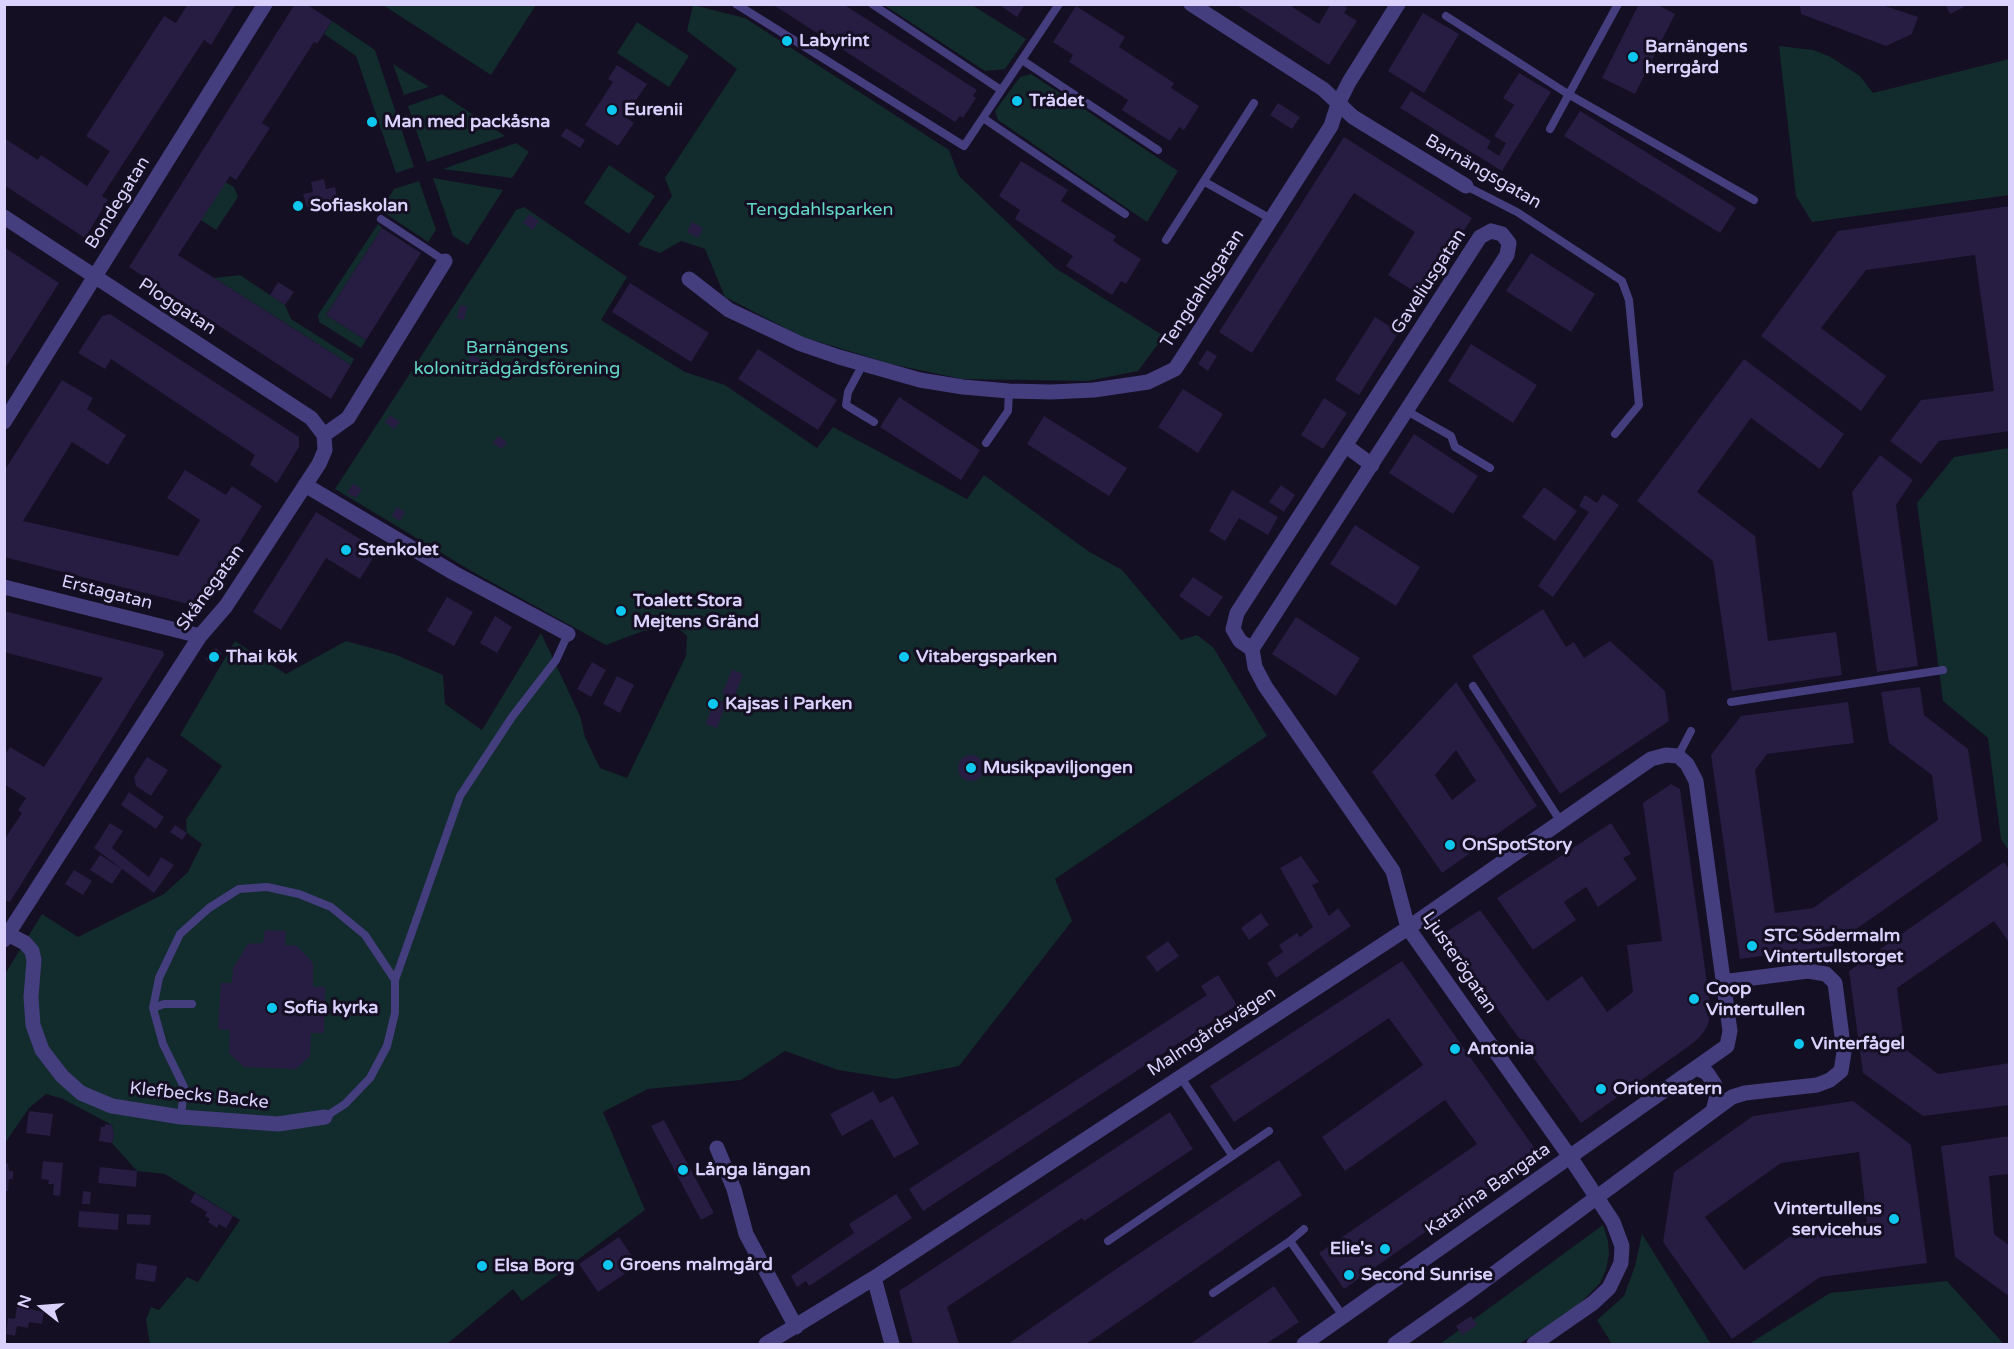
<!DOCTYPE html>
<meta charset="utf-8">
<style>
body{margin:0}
#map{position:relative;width:2014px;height:1349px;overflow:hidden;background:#140f22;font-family:"Varela Round",sans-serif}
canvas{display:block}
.frame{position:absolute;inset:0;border:6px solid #dad2fd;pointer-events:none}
.north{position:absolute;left:12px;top:1277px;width:60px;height:60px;-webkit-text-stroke:4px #140f22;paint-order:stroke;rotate:287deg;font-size:16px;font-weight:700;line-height:24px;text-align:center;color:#dad2fd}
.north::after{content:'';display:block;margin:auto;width:21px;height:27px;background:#dad2fd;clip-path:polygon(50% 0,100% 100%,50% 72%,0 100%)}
</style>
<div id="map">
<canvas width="2014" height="1349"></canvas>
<div class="frame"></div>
<div class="north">N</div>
</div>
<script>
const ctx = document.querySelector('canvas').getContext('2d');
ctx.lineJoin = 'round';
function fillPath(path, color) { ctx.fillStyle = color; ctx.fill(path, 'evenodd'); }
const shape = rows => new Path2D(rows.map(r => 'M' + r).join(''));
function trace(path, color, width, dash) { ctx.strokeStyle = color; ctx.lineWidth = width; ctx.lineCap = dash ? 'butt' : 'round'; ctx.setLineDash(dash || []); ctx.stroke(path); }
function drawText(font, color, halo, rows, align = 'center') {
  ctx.font = font + ' "Varela Round",sans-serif'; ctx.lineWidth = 6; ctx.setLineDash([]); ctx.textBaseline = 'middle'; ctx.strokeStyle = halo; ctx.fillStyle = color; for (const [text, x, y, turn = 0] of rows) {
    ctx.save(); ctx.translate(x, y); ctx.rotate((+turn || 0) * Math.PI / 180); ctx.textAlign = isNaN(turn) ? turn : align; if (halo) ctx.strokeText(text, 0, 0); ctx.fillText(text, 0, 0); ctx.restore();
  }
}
const green = shape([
 [383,5,536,5,491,75],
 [693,5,745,18,949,150,959,176,1055,268,1164,336,1138,371,1088,381,962,379,891,364,803,337,725,297,705,249,681,241,660,253,638,245,672,196,665,178,737,69,687,31],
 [884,5,972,5,1026,39,1005,69,985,71],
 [332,21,375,50,414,167,396,173,356,56,324,34],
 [637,22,689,56,669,87,617,53],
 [1779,46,1813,50,1829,56,1860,76,1873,93,2009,59,2009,195,1812,222,1796,196],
 [393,64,429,87,404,95],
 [1031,74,1178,171,1147,222,998,120,995,111,1020,77],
 [442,94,505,136,427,162,408,106],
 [516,143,529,152,512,178,443,169],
 [609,165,655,196,629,234,584,203],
 [433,178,503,190,468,245,453,236],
 [419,181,436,230,428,242,385,213,384,205,394,189],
 [225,182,234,187,238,197,216,230,201,220],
 [524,207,627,277,601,320,685,372,725,385,817,448,833,427,967,499,984,475,1088,551,1122,570,1181,640,1197,635,1213,647,1267,736,1055,879,1072,921,959,1066,895,1079,838,1070,785,1051,741,1080,648,1089,603,1112,645,1210,522,1301,513,1289,447,1344,150,1344,146,1320,151,1307,159,1310,187,1277,198,1282,240,1220,165,1174,137,1171,112,1143,114,1135,112,1125,63,1099,46,1094,29,1108,5,1143,5,974,42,914,78,937,164,894,188,872,202,844,187,833,186,820,222,766,180,735,235,641,286,674,346,641,394,654,443,675,445,704,482,730,541,633,580,716,585,737,600,768,627,778,686,656,687,636,676,627,643,631,606,645,473,572,335,489,516,210],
 [378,224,382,228,326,315,366,340,361,348,319,322,318,315],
 [240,275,285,305,291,319,354,359,351,365,214,278],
 [2009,448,2009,851,2001,839,1988,738,1943,701,1917,503,1954,457],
 [1603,1225,1608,1241,1609,1254,1606,1270,1600,1283,1576,1308,1519,1344,1440,1344],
 [1642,1234,1711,1344,1612,1344,1597,1320,1624,1296,1635,1266],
 [1947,1281,2004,1344,1749,1344,1830,1293]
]);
const building = shape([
 [188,4,236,4,211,45,204,40,102,196,108,200,85,238,4,185,4,138,38,160,41,155,87,186,110,151,86,136,164,16,176,23],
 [295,4,306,4,332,21,317,44,314,42,262,123,270,128,236,180,230,176,178,255,351,365,331,399,129,267],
 [772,4,843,4,977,90,973,96,976,98,963,118,960,116,955,122],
 [998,4,1025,4,1017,17],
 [1235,4,1288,4,1319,24,1331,4,1342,4,1347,8,1344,13,1357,21,1329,65],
 [1639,4,1656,4,1675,14,1635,94,1602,78],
 [1945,4,1962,4,1964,7,1950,14],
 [1800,5,1882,5,1918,17,1912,34,1886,46,1801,14],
 [1076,6,1125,37,1119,47,1174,83,1171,88,1199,106,1184,130,1179,127,1170,141,1122,110,1128,100,1069,62,1073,55,1053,42],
 [1423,13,1459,34,1424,93,1388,71],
 [617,65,647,84,625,117,634,123,618,146,585,125,613,82,608,79],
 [1519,73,1551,92,1502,171,1400,108,1411,91,1491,141,1487,148,1499,156,1506,143,1494,136,1514,105,1503,98],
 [1278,103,1300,117,1292,129,1270,115],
 [1580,111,1736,208,1720,233,1564,136],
 [566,128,585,140,580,148,561,136],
 [1344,137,1472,218,1422,296,1388,275,1415,232,1354,193,1252,353,1219,332],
 [1021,161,1068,190,1061,201,1116,236,1113,241,1141,259,1126,284,1121,281,1112,295,1066,266,1073,256,1015,219,1020,210,999,196],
 [324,179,326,189,335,187,337,200,329,202,331,211,318,214,316,205,307,207,303,194,313,192,311,182],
 [2010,206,2010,431,1939,441,1921,464,1890,441,1921,400,1994,391,1975,255,1866,270,1821,328,1886,376,1861,411,1761,336,1838,231],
 [529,214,539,221,533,230,523,223],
 [692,222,703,228,698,238,687,232],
 [382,228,421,253,366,340,326,315],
 [4,247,59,283,4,370],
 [1531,253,1595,294,1571,332,1506,291],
 [278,282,294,292,285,305,270,295],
 [630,283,709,333,691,362,612,312],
 [460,305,467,307,464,320,457,318],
 [110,314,299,437,299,447,277,483,250,465,255,455,111,359,105,369,78,353,102,316],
 [1375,317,1399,332,1359,395,1335,380],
 [1471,344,1537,385,1513,423,1448,381],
 [758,349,837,400,818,430,738,379],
 [1207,350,1217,356,1208,371,1198,364],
 [472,354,481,360,476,368,467,363],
 [1744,359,1844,434,1820,469,1751,418,1697,492,1755,536,1768,641,1836,632,1842,675,1732,691,1713,561,1637,501],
 [62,380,93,398,87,409,126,435,108,465,72,442,23,521,178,556,200,520,167,498,185,470,226,495,232,486,262,506,200,607,4,557,4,471],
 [1183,389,1223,414,1198,453,1158,427],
 [899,397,980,450,961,480,880,427],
 [1324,398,1347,413,1323,449,1301,435],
 [390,415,400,422,394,429,385,422],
 [1044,416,1127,468,1109,496,1027,444],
 [1414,434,1478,476,1453,514,1389,473],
 [498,436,507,442,502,449,493,443],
 [1880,455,1913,480,1896,505,1918,666,1877,672,1852,492],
 [353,484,362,489,356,498,347,493],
 [1281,485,1295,495,1284,512,1269,502],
 [1544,487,1577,511,1555,541,1522,517],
 [1232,490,1278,517,1268,535,1239,518,1225,541,1209,531],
 [1603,494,1619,505,1553,597,1538,586,1589,512,1579,506,1585,495,1597,503],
 [397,507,405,512,400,521,392,516],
 [316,512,378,550,360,579,326,558,281,630,253,612],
 [1355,525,1420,567,1396,606,1330,564],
 [1193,577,1223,597,1209,617,1179,596],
 [447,597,473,612,454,646,427,631],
 [618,605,627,606,625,617,616,616],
 [1543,609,1566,647,1574,642,1584,658,1610,641,1665,691,1669,721,1560,794,1472,656],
 [4,611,163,651,164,655,10,902,4,900,4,840,22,813,18,810,26,798,4,784,4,756,10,747,44,767,103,678,4,652],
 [495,616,512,627,497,653,480,643],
 [1296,617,1360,658,1336,696,1272,654],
 [216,648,222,654,212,665,205,659],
 [592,662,606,670,591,697,577,689],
 [732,670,743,674,734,698,722,694],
 [617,676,634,685,620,713,603,704],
 [1456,682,1537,806,1442,873,1372,772],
 [1456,750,1476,781,1452,800,1435,775],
 [1920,687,1924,715,1968,749,1982,841,1832,946,1740,959,1711,755,1741,716,1848,702,1854,743,1767,754,1755,770,1775,913,1813,908,1938,820,1932,775,1889,743,1881,692],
 [715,699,726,703,717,728,706,724],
 '958 768a13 13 0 1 1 26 0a13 13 0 1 1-26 0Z',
 [147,757,168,770,151,796,136,786,134,777],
 [1671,784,1680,789,1711,1012,1707,1027,1699,1038,1689,1046,1581,1123,1443,934,1480,910,1547,1001,1582,976,1607,1012,1633,992,1627,945,1662,941,1643,803],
 [129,792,164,817,156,829,121,805],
 [110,823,123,831,112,848,149,877,161,857,174,865,154,893,94,848],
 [1611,823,1631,854,1623,858,1637,879,1598,907,1586,887,1564,902,1576,920,1533,950,1497,898],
 [175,825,187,833,182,840,170,832],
 [100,855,122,869,112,884,90,870],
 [1301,856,1319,882,1312,885,1329,916,1338,908,1351,926,1276,978,1267,963,1283,952,1279,945,1297,933,1300,937,1313,927,1280,868],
 [2004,862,2010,870,2010,944,1994,921,1897,988,1905,1049,1938,1074,2010,1063,2010,1105,1923,1116,1863,1073,1849,971],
 [74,870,92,881,83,895,65,884],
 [1261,913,1269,925,1249,940,1241,928],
 [265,930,286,931,285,945,297,946,313,963,313,987,325,987,324,1033,311,1033,310,1056,296,1069,244,1067,229,1053,230,1030,218,1029,221,983,232,983,233,968,248,944,263,943],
 [1168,941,1179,956,1157,972,1146,957],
 [1402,961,1538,1153,1344,1289,1319,1253,1477,1144,1445,1100,1345,1171,1322,1137,1423,1065,1389,1018,1234,1122,1210,1086],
 [1218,975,1237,1005,923,1211,909,1189,1207,995,1201,986],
 [873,1091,880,1103,893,1096,919,1144,894,1158,872,1119,842,1136,830,1114],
 [1853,1101,1911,1145,1927,1263,1820,1277,1732,1339,1663,1242,1674,1172,1753,1116],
 [1859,1152,1867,1222,1796,1232,1744,1270,1705,1217,1781,1163],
 [29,1111,53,1114,50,1136,26,1133],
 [1170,1112,1193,1149,1084,1221,1082,1218,947,1307,959,1344,913,1344,899,1291],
 [664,1120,714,1213,701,1220,651,1126],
 [105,1124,112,1125,114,1135,112,1143,99,1141,101,1127,105,1127],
 [2010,1136,2010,1174,1989,1176,1994,1234,2010,1246,2010,1297,1955,1257,1941,1146],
 [1279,1160,1302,1195,1139,1308,1086,1344,1008,1344,1116,1269],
 [43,1161,63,1163,60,1196,53,1195,54,1184,48,1184,49,1180,41,1179],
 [8,1163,9,1171,13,1171,13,1179,9,1179,8,1191,4,1191,4,1164],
 [100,1167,137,1171,136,1187,98,1183],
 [83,1191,91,1192,90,1204,82,1204],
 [195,1193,233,1216,226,1228,219,1224,217,1228,208,1222,210,1219,205,1216,207,1212,190,1202],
 [896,1194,912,1218,809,1286,806,1281,797,1287,791,1276,854,1233,849,1224],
 [79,1211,119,1214,118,1230,78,1227],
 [127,1214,151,1215,150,1225,127,1224],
 [619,1237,638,1265,598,1292,579,1264],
 [137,1263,157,1266,155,1282,135,1279],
 [1274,1286,1299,1322,1266,1344,1190,1344],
 [17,1306,44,1312,42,1324,29,1322,28,1328,17,1326,15,1336,6,1334,8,1318,15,1319],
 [1471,1316,1477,1325,1462,1335,1456,1326]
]);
const service = shape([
 [736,4,964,146,1059,4],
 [872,4,1001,90],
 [1446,16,1568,94,1754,200],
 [1022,60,1158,150],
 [983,118,1125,214],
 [1550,129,1618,4],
 [1205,182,1271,219],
 [1466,186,1517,212,1622,281,1629,300,1639,405,1615,434],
 [381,219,445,261],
 [1166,240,1254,103],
 [863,364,848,392,846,405,874,422],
 [1407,411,1451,436,1455,447,1490,468],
 [986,443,1008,411,1009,391],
 [1473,686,1561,822],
 [1731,702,1943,670],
 [1678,756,1691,731],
 [153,1008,164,1004,192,1004],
 [1180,1076,1232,1155],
 [181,1117,184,1087,163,1044,153,1008,159,978,180,934,209,908,239,889,267,887,299,894,331,907,365,935,395,980],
 [325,1117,345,1104,370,1078,387,1046,395,1013,395,980,460,796,512,717,556,660,568,634],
 [1108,1241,1269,1131],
 [1290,1241,1343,1316],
 [1213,1293,1290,1241,1304,1229]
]);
const minor = shape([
 [1191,4,1323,89,1353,117,1466,186],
 [4,217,311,418,324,435,325,450,319,464,226,606,200,636,4,940],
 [1491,231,1502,234,1509,243,1507,255,1252,649,1240,641,1233,629,1237,613,1480,237,1491,231],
 [689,279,729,310,801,344,839,357,920,380,963,387,1009,391,1051,392,1094,390,1148,382,1175,369,1181,360,1331,126,1338,104,1349,82,1398,4],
 [4,422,265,4],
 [324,435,348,418,445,261],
 [1346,446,1372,465],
 [305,485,454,573,568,634],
 [4,587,200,636],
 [1252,649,1255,667,1265,686,1393,871,1408,928,1570,1157,1613,1222,1622,1246,1621,1263,1609,1288,1593,1303,1534,1344],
 [4,932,25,943,32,951,34,960,31,997,33,1025,42,1050,62,1076,81,1093,112,1106,181,1117,278,1124,325,1117],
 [1696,1068,1707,1073,1715,1085,1717,1095,1713,1111],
 [717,1148,734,1189,746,1234,796,1327],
 [874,1278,892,1344],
 [766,1344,874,1278,1408,928,1651,759,1666,755,1678,756,1687,764,1696,781,1730,1031,1727,1046,1304,1344],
 [1395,1344,1469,1292,1732,1097,1745,1093,1817,1085,1830,1080,1841,1071,1844,1052,1835,983,1826,974,1808,971,1722,982]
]);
const markers = [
 [787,41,6,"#0dc7ee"],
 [1633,57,6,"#0dc7ee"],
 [1017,101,6,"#0dc7ee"],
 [612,110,6,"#0dc7ee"],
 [372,122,6,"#0dc7ee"],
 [298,206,6,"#0dc7ee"],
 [346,550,6,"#0dc7ee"],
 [621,611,6,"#0dc7ee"],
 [214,657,6,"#0dc7ee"],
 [904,657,6,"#0dc7ee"],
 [713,704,6,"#0dc7ee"],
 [971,768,6,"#0dc7ee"],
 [1450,845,6,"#0dc7ee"],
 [1752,946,6,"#0dc7ee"],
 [1694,999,6,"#0dc7ee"],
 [272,1008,6,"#0dc7ee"],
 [1799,1044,6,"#0dc7ee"],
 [1455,1049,6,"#0dc7ee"],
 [1601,1089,6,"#0dc7ee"],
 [683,1170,6,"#0dc7ee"],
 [1894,1219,6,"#0dc7ee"],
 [1385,1249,6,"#0dc7ee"],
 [608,1265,6,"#0dc7ee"],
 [482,1266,6,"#0dc7ee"],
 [1349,1275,6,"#0dc7ee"]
];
const poiNames = [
 ["Labyrint",799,41],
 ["Barnängens",1645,47],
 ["herrgård",1645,68],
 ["Trädet",1029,101],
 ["Eurenii",624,110],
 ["Man med packåsna",384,122],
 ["Sofiaskolan",310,206],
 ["Stenkolet",358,550],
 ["Toalett Stora",633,601],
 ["Mejtens Gränd",633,622],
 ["Thai kök",226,657],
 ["Vitabergsparken",916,657],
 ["Kajsas i Parken",725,704],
 ["Musikpaviljongen",983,768],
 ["OnSpotStory",1462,845],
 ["STC Södermalm",1764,936],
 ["Vintertullstorget",1764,957],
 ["Coop",1706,989],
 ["Vintertullen",1706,1010],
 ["Sofia kyrka",284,1008],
 ["Vinterfågel",1811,1044],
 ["Antonia",1467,1049],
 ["Orionteatern",1613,1089],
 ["Långa längan",695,1170],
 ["Vintertullens",1882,1209,"right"],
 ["servicehus",1882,1230,"right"],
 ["Elie's",1373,1249,"right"],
 ["Groens malmgård",620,1265],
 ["Elsa Borg",494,1266],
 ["Second Sunrise",1361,1275]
];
const streetNames = [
 ["Barnängsgatan",1483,172,30],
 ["Bondegatan",118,203,-58],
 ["Gaveliusgatan",1429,282,-57],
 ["Tengdahlsgatan",1203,289,-57],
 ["Ploggatan",177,307,33],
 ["Skånegatan",211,588,-54],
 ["Erstagatan",107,593,14],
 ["Ljusterögatan",1459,963,56],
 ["Malmgårdsvägen",1212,1032,-33],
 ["Klefbecks Backe",199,1096,6],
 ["Katarina Bangata",1488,1190,-35]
];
const parkNames = [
 ["Tengdahlsparken",820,210],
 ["Barnängens",517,348],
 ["koloniträdgårdsförening",517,369]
];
fillPath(green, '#122b2c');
fillPath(building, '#271c42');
trace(service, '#443d7e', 8);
trace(minor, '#443d7e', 15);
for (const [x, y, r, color] of markers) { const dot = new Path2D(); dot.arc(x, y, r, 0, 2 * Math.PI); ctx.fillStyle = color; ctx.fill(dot); trace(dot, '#140f22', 2); }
drawText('bold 18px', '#dad2fd', '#140f22', poiNames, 'left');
drawText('18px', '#dad2fd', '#140f22', streetNames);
drawText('18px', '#63d8c4', '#140f22', parkNames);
</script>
